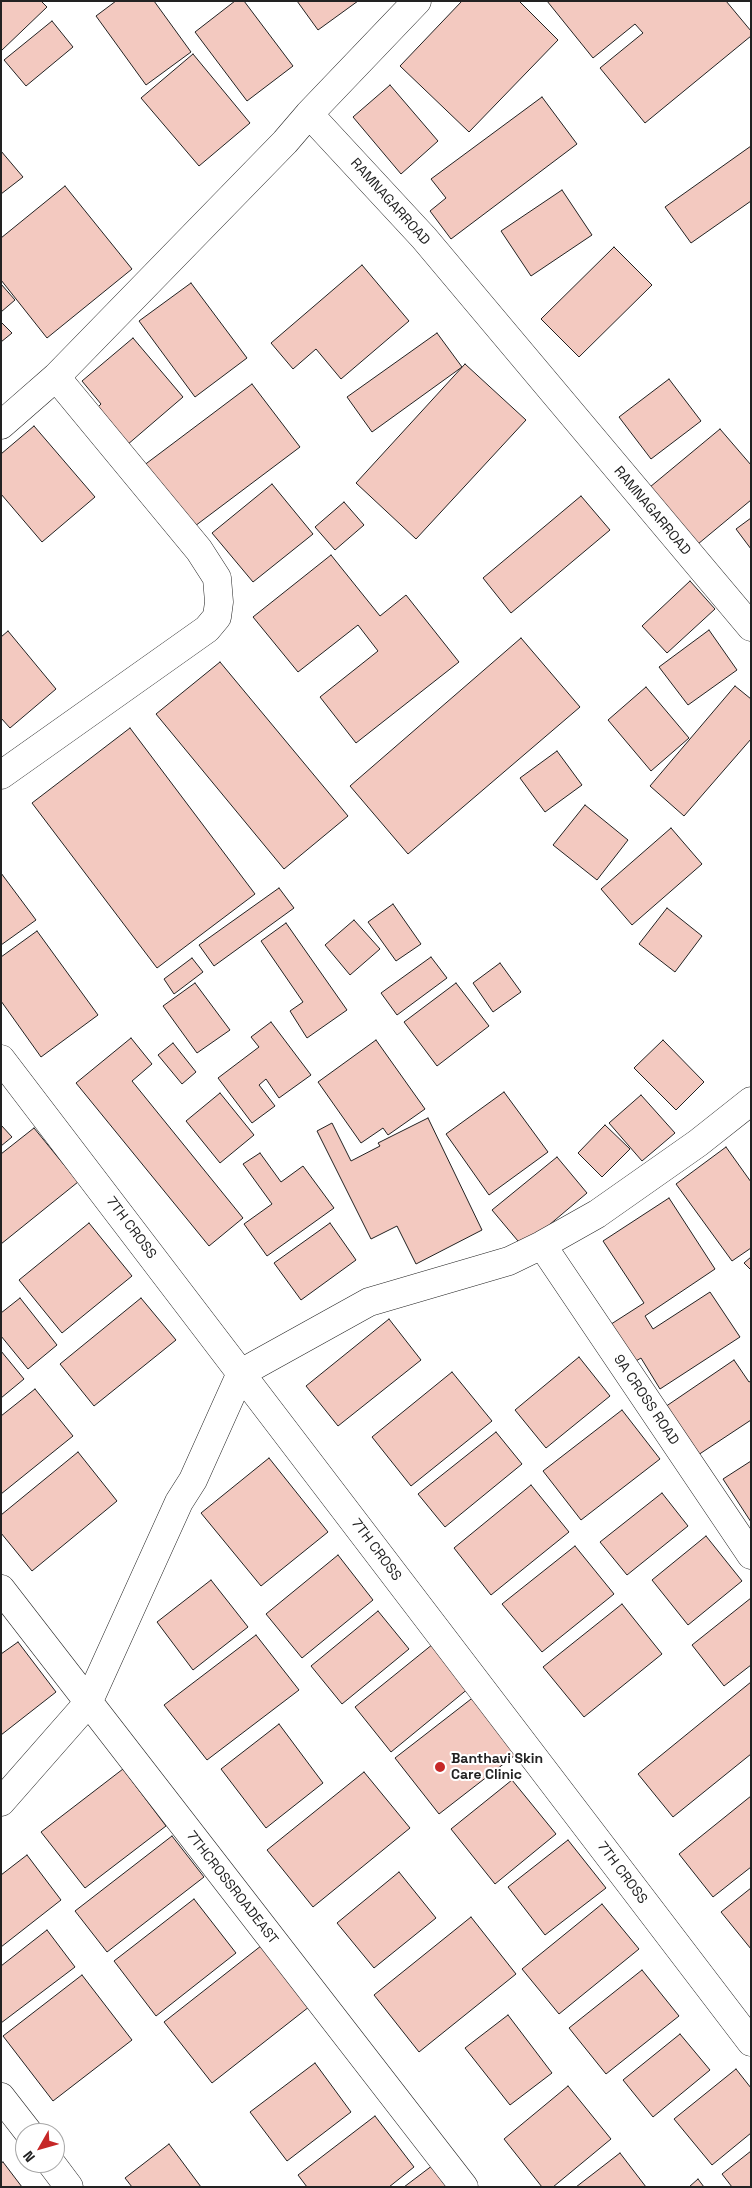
<!DOCTYPE html>
<style>
body{margin:0}
#map{position:relative;width:752px;height:2188px;overflow:hidden;background:#fff;font-family:"Space Grotesk",sans-serif}
canvas{display:block}
.frame{position:absolute;inset:0;border:2px solid #222;pointer-events:none}
.north{position:absolute;left:15px;top:2123px;width:50px;height:50px;box-sizing:border-box;background:#fff;border:1px solid #a7a7a7;border-radius:50%;rotate:232deg;font-size:14px;font-weight:700;line-height:20px;text-align:center;color:#222}
.north::after{content:'';display:block;margin:auto;width:18px;height:22px;background:#c62828;clip-path:polygon(50% 0,100% 100%,50% 72%,0 100%)}
</style>
<div id="map">
<canvas width="752" height="2188"></canvas>
<div class="frame"></div>
<div class="north">N</div>
</div>
<script>
const ctx = document.querySelector('canvas').getContext('2d');
ctx.lineJoin = 'round';
function fillPath(path, color) { ctx.fillStyle = color; ctx.fill(path, 'evenodd'); }
const shape = rows => new Path2D(rows.map(r => 'M' + r).join(''));
function trace(path, color, width, dash) { ctx.strokeStyle = color; ctx.lineWidth = width; ctx.lineCap = dash ? 'butt' : 'round'; ctx.setLineDash(dash || []); ctx.stroke(path); }
function drawText(font, color, halo, rows, align = 'center') {
  ctx.font = font + ' "Space Grotesk",sans-serif'; ctx.lineWidth = 4; ctx.setLineDash([]); ctx.textBaseline = 'middle'; ctx.strokeStyle = halo; ctx.fillStyle = color; for (const [text, x, y, turn = 0] of rows) {
    ctx.save(); ctx.translate(x, y); ctx.rotate((+turn || 0) * Math.PI / 180); ctx.textAlign = isNaN(turn) ? turn : align; if (halo) ctx.strokeText(text, 0, 0); ctx.fillText(text, 0, 0); ctx.restore();
  }
}
const building = shape([
 [1,1,41,1,47,7,1,51,1,1],
 [116,1,154,1,191,52,146,85,96,16,116,1],
 [235,1,244,1,293,66,247,101,195,32,235,1],
 [297,1,358,1,318,30,297,1],
 [462,1,519,1,558,40,469,132,400,66,462,1],
 [547,1,726,1,751,31,751,36,645,123,600,68,643,33,635,24,593,58,547,1],
 [52,21,73,47,26,86,4,60,52,21],
 [193,54,250,123,199,166,141,98,193,54],
 [390,85,438,141,401,174,353,117,390,85],
 [542,97,577,144,451,239,430,211,446,198,431,179,542,97],
 [751,146,751,201,691,243,665,207,751,146],
 [1,151,23,177,1,194,1,151],
 [65,186,132,269,47,338,1,280,1,238,65,186],
 [562,190,592,235,531,276,501,231,562,190],
 [614,247,652,285,579,357,541,319,614,247],
 [362,265,409,321,341,379,316,349,293,369,271,343,362,265],
 [191,283,247,358,195,397,139,321,191,283],
 [1,284,15,300,1,312,1,284],
 [1,322,12,333,1,342,1,322],
 [437,333,462,367,372,432,347,397,437,333],
 [133,338,183,397,127,445,96,409,101,404,82,381,133,338],
 [465,364,526,420,416,539,356,483,465,364],
 [669,379,701,421,651,459,619,417,669,379],
 [252,384,300,447,191,529,143,466,252,384],
 [34,426,95,497,42,542,1,494,1,454,34,426],
 [720,429,751,465,751,500,698,544,650,487,720,429],
 [272,484,313,534,253,582,212,533,272,484],
 [581,496,610,530,511,613,483,578,581,496],
 [344,502,364,525,335,550,315,527,344,502],
 [751,518,751,549,736,529,751,518],
 [331,555,380,616,406,595,459,662,356,743,320,697,378,651,358,625,298,672,253,617,331,555],
 [690,581,715,609,667,653,642,626,690,581],
 [709,630,737,670,688,705,659,667,709,630],
 [8,631,56,689,10,728,1,718,1,637,8,631],
 [521,638,580,707,408,854,350,786,521,638],
 [220,662,348,816,284,869,156,714,220,662],
 [735,686,751,699,751,739,684,816,650,786,735,686],
 [646,687,689,738,651,771,608,720,646,687],
 [130,728,255,894,157,968,32,803,130,728],
 [557,751,582,785,545,812,520,778,557,751],
 [585,805,628,840,597,880,553,845,585,805],
 [671,828,702,864,632,925,601,889,671,828],
 [1,873,36,920,1,945,1,873],
 [279,888,294,908,214,966,199,945,279,888],
 [393,904,421,944,396,961,368,922,393,904],
 [667,908,702,936,675,972,639,944,667,908],
 [354,920,380,949,350,975,325,945,354,920],
 [286,923,347,1010,307,1038,290,1011,303,1002,261,941,286,923],
 [37,931,98,1015,41,1057,1,1001,1,957,37,931],
 [431,957,447,978,397,1015,381,993,431,957],
 [192,958,203,972,174,994,164,979,192,958],
 [500,963,521,992,493,1012,473,983,500,963],
 [195,983,230,1030,197,1053,163,1006,195,983],
 [456,983,489,1026,437,1066,404,1022,456,983],
 [271,1022,311,1075,279,1098,266,1079,259,1085,275,1106,252,1123,218,1078,259,1047,251,1037,271,1022],
 [131,1038,152,1064,132,1081,243,1218,209,1246,76,1083,131,1038],
 [376,1040,425,1109,388,1135,383,1128,361,1143,318,1082,376,1040],
 [663,1040,704,1082,676,1110,634,1068,663,1040],
 [173,1043,196,1072,182,1084,158,1055,173,1043],
 [504,1092,548,1152,489,1195,446,1134,504,1092],
 [220,1093,254,1135,220,1163,186,1121,220,1093],
 [641,1095,675,1133,642,1161,609,1123,641,1095],
 [428,1118,482,1230,416,1264,397,1226,371,1239,317,1131,332,1123,351,1161,380,1146,378,1143,428,1118],
 [1,1125,12,1137,1,1146,1,1125],
 [605,1125,630,1149,602,1177,578,1153,605,1125],
 [34,1128,78,1182,1,1244,1,1154,34,1128],
 [726,1147,751,1182,751,1248,732,1261,676,1184,726,1147],
 [260,1153,281,1182,303,1166,334,1208,267,1256,244,1224,272,1204,243,1164,260,1153],
 [557,1157,587,1193,523,1247,492,1210,557,1157],
 [669,1198,715,1269,645,1316,653,1329,710,1292,740,1337,660,1389,641,1358,629,1365,605,1328,644,1303,603,1241,669,1198],
 [89,1223,132,1276,62,1333,19,1280,89,1223],
 [330,1223,356,1260,301,1300,274,1263,330,1223],
 [751,1257,751,1270,744,1263,751,1257],
 [20,1298,57,1345,28,1369,1,1336,1,1313,20,1298],
 [141,1298,176,1340,94,1406,60,1364,141,1298],
 [389,1319,421,1360,338,1426,306,1386,389,1319],
 [1,1351,24,1379,1,1398,1,1351],
 [579,1357,610,1396,546,1448,515,1410,579,1357],
 [734,1360,749,1382,751,1381,751,1420,695,1457,662,1409,734,1360],
 [452,1372,492,1421,411,1486,372,1437,452,1372],
 [35,1389,73,1436,1,1494,1,1416,35,1389],
 [622,1410,660,1459,581,1520,543,1471,622,1410],
 [496,1432,522,1464,445,1527,418,1494,496,1432],
 [78,1452,117,1501,32,1571,1,1533,1,1515,78,1452],
 [269,1458,328,1532,261,1586,201,1513,269,1458],
 [751,1461,751,1522,723,1479,751,1461],
 [531,1485,569,1532,491,1595,454,1548,531,1485],
 [662,1493,688,1526,627,1575,600,1542,662,1493],
 [706,1536,742,1581,688,1625,652,1580,706,1536],
 [575,1546,614,1594,542,1652,502,1604,575,1546],
 [338,1555,373,1600,302,1658,266,1614,338,1555],
 [211,1580,248,1627,193,1670,157,1622,211,1580],
 [751,1598,751,1665,724,1686,692,1645,751,1598],
 [622,1604,662,1654,584,1717,543,1667,622,1604],
 [378,1611,409,1649,342,1704,311,1666,378,1611],
 [256,1635,299,1690,207,1760,164,1705,256,1635],
 [18,1642,56,1692,1,1735,1,1654,18,1642],
 [433,1644,469,1688,391,1752,355,1707,433,1644],
 [751,1682,751,1754,673,1817,638,1774,751,1682],
 [475,1696,519,1752,439,1814,395,1758,475,1696],
 [279,1724,323,1783,266,1828,221,1769,279,1724],
 [123,1769,166,1826,85,1888,41,1832,123,1769],
 [364,1772,410,1828,313,1907,267,1850,364,1772],
 [512,1780,556,1834,495,1884,451,1829,512,1780],
 [751,1796,751,1867,713,1897,679,1854,751,1796],
 [172,1836,204,1877,107,1952,75,1911,172,1836],
 [568,1840,606,1888,545,1935,508,1887,568,1840],
 [27,1855,61,1900,1,1947,1,1875,27,1855],
 [399,1872,436,1918,374,1968,337,1923,399,1872],
 [751,1888,751,1949,721,1912,751,1888],
 [194,1899,236,1953,156,2016,114,1961,194,1899],
 [602,1904,639,1949,559,2014,522,1969,602,1904],
 [471,1917,516,1974,419,2052,374,1995,471,1917],
 [47,1930,75,1967,1,2023,1,1966,47,1930],
 [266,1942,314,2003,212,2083,164,2022,266,1942],
 [642,1970,679,2016,606,2074,569,2028,642,1970],
 [82,1975,132,2040,53,2101,3,2036,82,1975],
 [508,2015,552,2073,510,2105,465,2048,508,2015],
 [680,2034,710,2070,653,2117,623,2080,680,2034],
 [315,2063,351,2112,287,2161,250,2112,315,2063],
 [736,2069,751,2088,751,2133,712,2165,674,2119,736,2069],
 [568,2086,611,2139,553,2187,542,2187,504,2139,568,2086],
 [375,2116,414,2167,389,2187,307,2187,298,2175,375,2116],
 [169,2144,201,2187,132,2187,125,2178,169,2144],
 [751,2151,751,2187,732,2187,722,2174,751,2151],
 [620,2153,646,2187,576,2187,620,2153],
 [3,2162,22,2187,1,2187,1,2163,3,2162],
 [437,2162,456,2187,404,2187,437,2162],
 [698,2179,704,2187,689,2187,698,2179]
]);
const minor = shape([
 [309,114,417,1],
 [1,425,56,377,285,142,309,114,424,238,751,627],
 [1,775,207,629,217,617,219,602,217,578,199,550,56,377],
 [1,1059,751,2042],
 [542,1245,751,1555],
 [1,1589,464,2187],
 [1,1802,88,1703,179,1502,193,1480,241,1373,369,1302,509,1261,542,1245,597,1214,698,1143,751,1101],
 [1,2097,29,2133],
 [51,2163,69,2187]
]);
const markers = [
 [440,1767,6,"#c62828"]
];
const streetNames = [
 ["RAMNAGARROAD",390,202,48],
 ["RAMNAGARROAD",652,511,50],
 ["7TH CROSS",131,1228,53],
 ["9A CROSS ROAD",646,1400,56],
 ["7TH CROSS",376,1550,53],
 ["7TH CROSS",622,1873,53],
 ["7THCROSSROADEAST",232,1888,52]
];
const poiNames = [
 ["Banthavi Skin",451,1759],
 ["Care Clinic",451,1775]
];
fillPath(building, '#f3c9c0');
trace(building, '#222', 1);
trace(minor, '#222', 29);
trace(minor, '#fff', 28);
for (const [x, y, r, color] of markers) { const dot = new Path2D(); dot.arc(x, y, r, 0, 2 * Math.PI); ctx.fillStyle = color; ctx.fill(dot); trace(dot, '#fff', 2); }
drawText('14px', '#222', '#fff', streetNames);
drawText('bold 14px', '#222', '#fff', poiNames, 'left');
</script>
